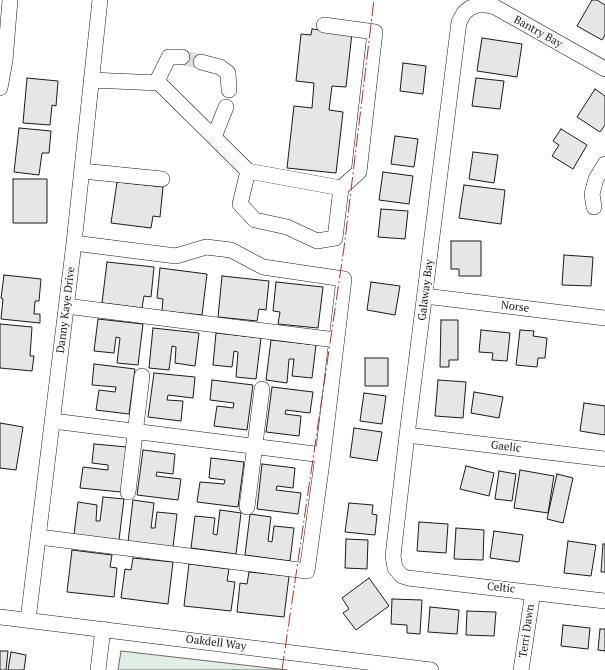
<!DOCTYPE html>
<style>
body{margin:0}
canvas{display:block;background:#fff}
</style>
<canvas width="605" height="670"></canvas>
<script>
const ctx = document.querySelector('canvas').getContext('2d');
ctx.lineJoin = 'round';
function fillPath(path, color) { ctx.fillStyle = color; ctx.fill(path, 'evenodd'); }
const shape = rows => new Path2D(rows.map(r => 'M' + r).join(''));
function trace(path, color, width, dash) { ctx.strokeStyle = color; ctx.lineWidth = width; ctx.lineCap = dash ? 'butt' : 'round'; ctx.setLineDash(dash || []); ctx.stroke(path); }
function drawText(font, color, halo, rows, align = 'center') {
  ctx.font = font + ' "PT Serif",serif'; ctx.lineWidth = 3; ctx.setLineDash([]); ctx.textBaseline = 'middle'; ctx.strokeStyle = halo; ctx.fillStyle = color; for (const [text, x, y, turn = 0] of rows) {
    ctx.save(); ctx.translate(x, y); ctx.rotate((+turn || 0) * Math.PI / 180); ctx.textAlign = isNaN(turn) ? turn : align; if (halo) ctx.strokeText(text, 0, 0); ctx.fillText(text, 0, 0); ctx.restore();
  }
}
const green = shape([
 [121,651,287,670,118,670,121,651]
]);
const building = shape([
 [592,0,597,0,605,5,605,35,602,40,577,26,592,0],
 [312,29,352,33,346,87,332,86,329,110,343,112,336,173,287,168,294,106,312,108,314,83,296,81,301,34,311,35,312,29],
 [482,38,522,44,517,77,477,71,482,38],
 [403,63,426,66,423,94,400,91,403,63],
 [27,78,58,81,56,106,52,105,50,125,23,123,27,78],
 [476,78,504,81,500,109,472,106,476,78],
 [595,89,605,96,605,125,600,132,577,117,595,89],
 [19,128,51,131,49,153,42,153,39,175,14,172,19,128],
 [561,129,587,145,573,169,552,156,559,145,553,141,561,129],
 [395,136,418,139,414,167,391,164,395,136],
 [473,152,498,155,494,183,469,179,473,152],
 [383,172,413,176,409,204,379,200,383,172],
 [13,179,47,179,47,223,13,223,13,179],
 [117,182,163,187,160,217,153,216,151,228,111,223,117,182],
 [464,185,505,190,501,224,459,218,464,185],
 [381,209,408,211,405,239,378,237,381,209],
 [451,241,481,241,481,276,459,276,459,269,451,269,451,241],
 [564,255,593,257,591,286,562,285,564,255],
 [107,262,154,267,151,297,144,296,142,308,102,303,107,262],
 [160,268,207,274,202,315,162,311,163,299,157,298,160,268],
 [4,275,41,279,39,301,35,301,34,314,40,314,40,323,1,319,3,299,1,298,4,275],
 [222,276,269,281,266,310,259,309,257,321,218,317,222,276],
 [276,282,323,287,318,328,278,324,280,312,273,311,276,282],
 [371,282,400,286,395,315,367,310,371,282],
 [98,319,143,324,138,365,117,363,120,338,116,337,114,353,94,351,98,319],
 [441,320,458,320,458,360,449,360,449,367,440,367,441,320],
 [0,324,32,327,30,356,34,356,32,371,0,368,0,324],
 [153,328,199,333,195,366,175,363,176,347,172,346,169,370,149,368,153,328],
 [481,330,510,333,507,361,492,360,493,353,479,352,481,330],
 [520,330,534,331,533,336,547,338,545,358,538,358,537,367,516,365,520,330],
 [216,333,261,338,256,379,236,377,238,352,234,351,232,367,213,365,216,333],
 [271,340,316,345,312,378,292,376,294,359,289,359,287,383,266,380,271,340],
 [365,358,388,358,388,386,365,386,365,358],
 [94,364,135,369,129,414,96,410,99,390,115,392,116,387,92,385,94,364],
 [154,373,195,377,193,398,168,395,167,400,183,401,181,421,148,417,154,373],
 [212,380,253,385,247,430,214,426,217,406,233,408,234,403,210,400,212,380],
 [438,380,466,382,463,418,435,416,438,380],
 [272,387,313,392,310,413,286,410,285,414,301,416,299,436,266,432,272,387],
 [474,392,503,397,499,418,471,413,474,392],
 [364,393,386,396,382,424,360,421,364,393],
 [584,403,605,406,605,435,580,431,584,403],
 [0,423,23,427,16,470,0,468,0,423],
 [354,428,382,432,377,461,350,457,354,428],
 [94,444,127,447,121,492,80,488,83,467,108,470,108,465,92,463,94,444],
 [143,450,175,454,173,474,157,472,156,476,181,479,178,500,137,495,143,450],
 [211,458,244,462,238,507,197,502,200,482,224,484,225,480,209,478,211,458],
 [262,464,295,468,293,488,277,486,276,490,301,493,298,514,257,509,262,464],
 [466,466,494,473,489,496,460,489,466,466],
 [520,470,554,476,548,513,514,508,520,470],
 [499,471,516,474,512,501,495,499,499,471],
 [557,474,573,478,563,523,547,519,557,474],
 [103,497,124,499,119,540,74,535,78,502,97,505,96,521,100,521,103,497],
 [133,500,154,503,151,528,155,528,157,512,177,514,173,547,128,542,133,500],
 [349,503,373,505,372,514,377,515,375,535,345,532,349,503],
 [220,510,241,513,236,554,191,548,195,516,215,518,213,534,217,535,220,510],
 [250,514,271,517,268,541,272,542,274,526,294,528,290,561,245,555,250,514],
 [419,522,448,524,446,553,417,551,419,522],
 [456,528,484,530,483,560,454,559,456,528],
 [494,531,523,535,519,562,490,558,494,531],
 [346,539,368,540,367,569,345,568,346,539],
 [568,541,596,545,591,576,564,573,568,541],
 [603,544,605,544,605,572,601,572,603,544],
 [72,550,112,555,110,567,117,568,114,597,67,592,72,550],
 [133,558,173,562,168,604,121,598,125,569,131,570,133,558],
 [189,564,229,569,227,581,235,582,231,611,184,606,189,564],
 [249,572,289,576,284,617,237,612,240,583,247,584,249,572],
 [369,578,389,606,356,630,343,613,349,609,342,598,369,578],
 [392,599,422,600,420,634,407,633,407,625,391,624,392,599],
 [430,607,459,610,457,634,428,632,430,607],
 [467,611,496,612,494,636,466,635,467,611],
 [563,625,590,628,588,649,561,646,563,625],
 [600,629,605,629,605,651,598,650,600,629],
 [0,651,8,651,6,670,0,670,0,651],
 [11,652,26,655,24,670,8,670,11,652]
]);
const minorTunnel = shape([
 [182,57,201,62]
]);
const minor = shape([
 [324,25,375,32,359,172,341,188],
 [201,62,220,67,228,73,229,90],
 [605,69,495,7,486,5,478,5,470,8,464,13,459,22,407,435,393,556,395,568,402,576,408,578,605,601],
 [91,80,159,83,248,171,341,188,335,238,317,241,287,227,255,220,240,204,248,171],
 [156,83,169,57,182,57],
 [0,88,5,61,10,0],
 [214,137,226,107],
 [82,171,162,179],
 [594,207,592,194,596,179,605,164],
 [425,296,605,318],
 [66,306,336,340],
 [53,421,323,455],
 [407,435,605,459],
 [128,492,142,376],
 [247,507,262,389],
 [39,537,307,571,323,455,344,279,263,267,231,250,206,247,176,256,74,243],
 [0,617,431,670],
 [28,620,74,243,100,0],
 [98,670,103,629],
 [521,670,533,592]
]);
const power = shape([
 [282,670,344,248,374,0]
]);
const streetNames = [
 ["Bantry Bay",538,32,29],
 ["Galaway Bay",426,290,-83],
 ["Norse",515,307,7],
 ["Danny Kaye Drive",66,310,-83],
 ["Gaelic",506,447,7],
 ["Celtic",501,588,6],
 ["Terri Dawn",527,631,-82],
 ["Oakdell Way",216,643,7]
];
fillPath(green, '#e0efe3');
trace(green, '#6a6a6a', 1);
fillPath(building, '#e6e6e6');
trace(building, '#1a1a1a', 1);
trace(minorTunnel, '#ddd', 15, [15, 8]);
trace(minor, '#1a1a1a', 16);
trace(minor, '#fff', 15);
trace(power, '#c62828', 1, [14, 3, 2, 3]);
drawText('11px', '#1a1a1a', '#fff', streetNames);
</script>
